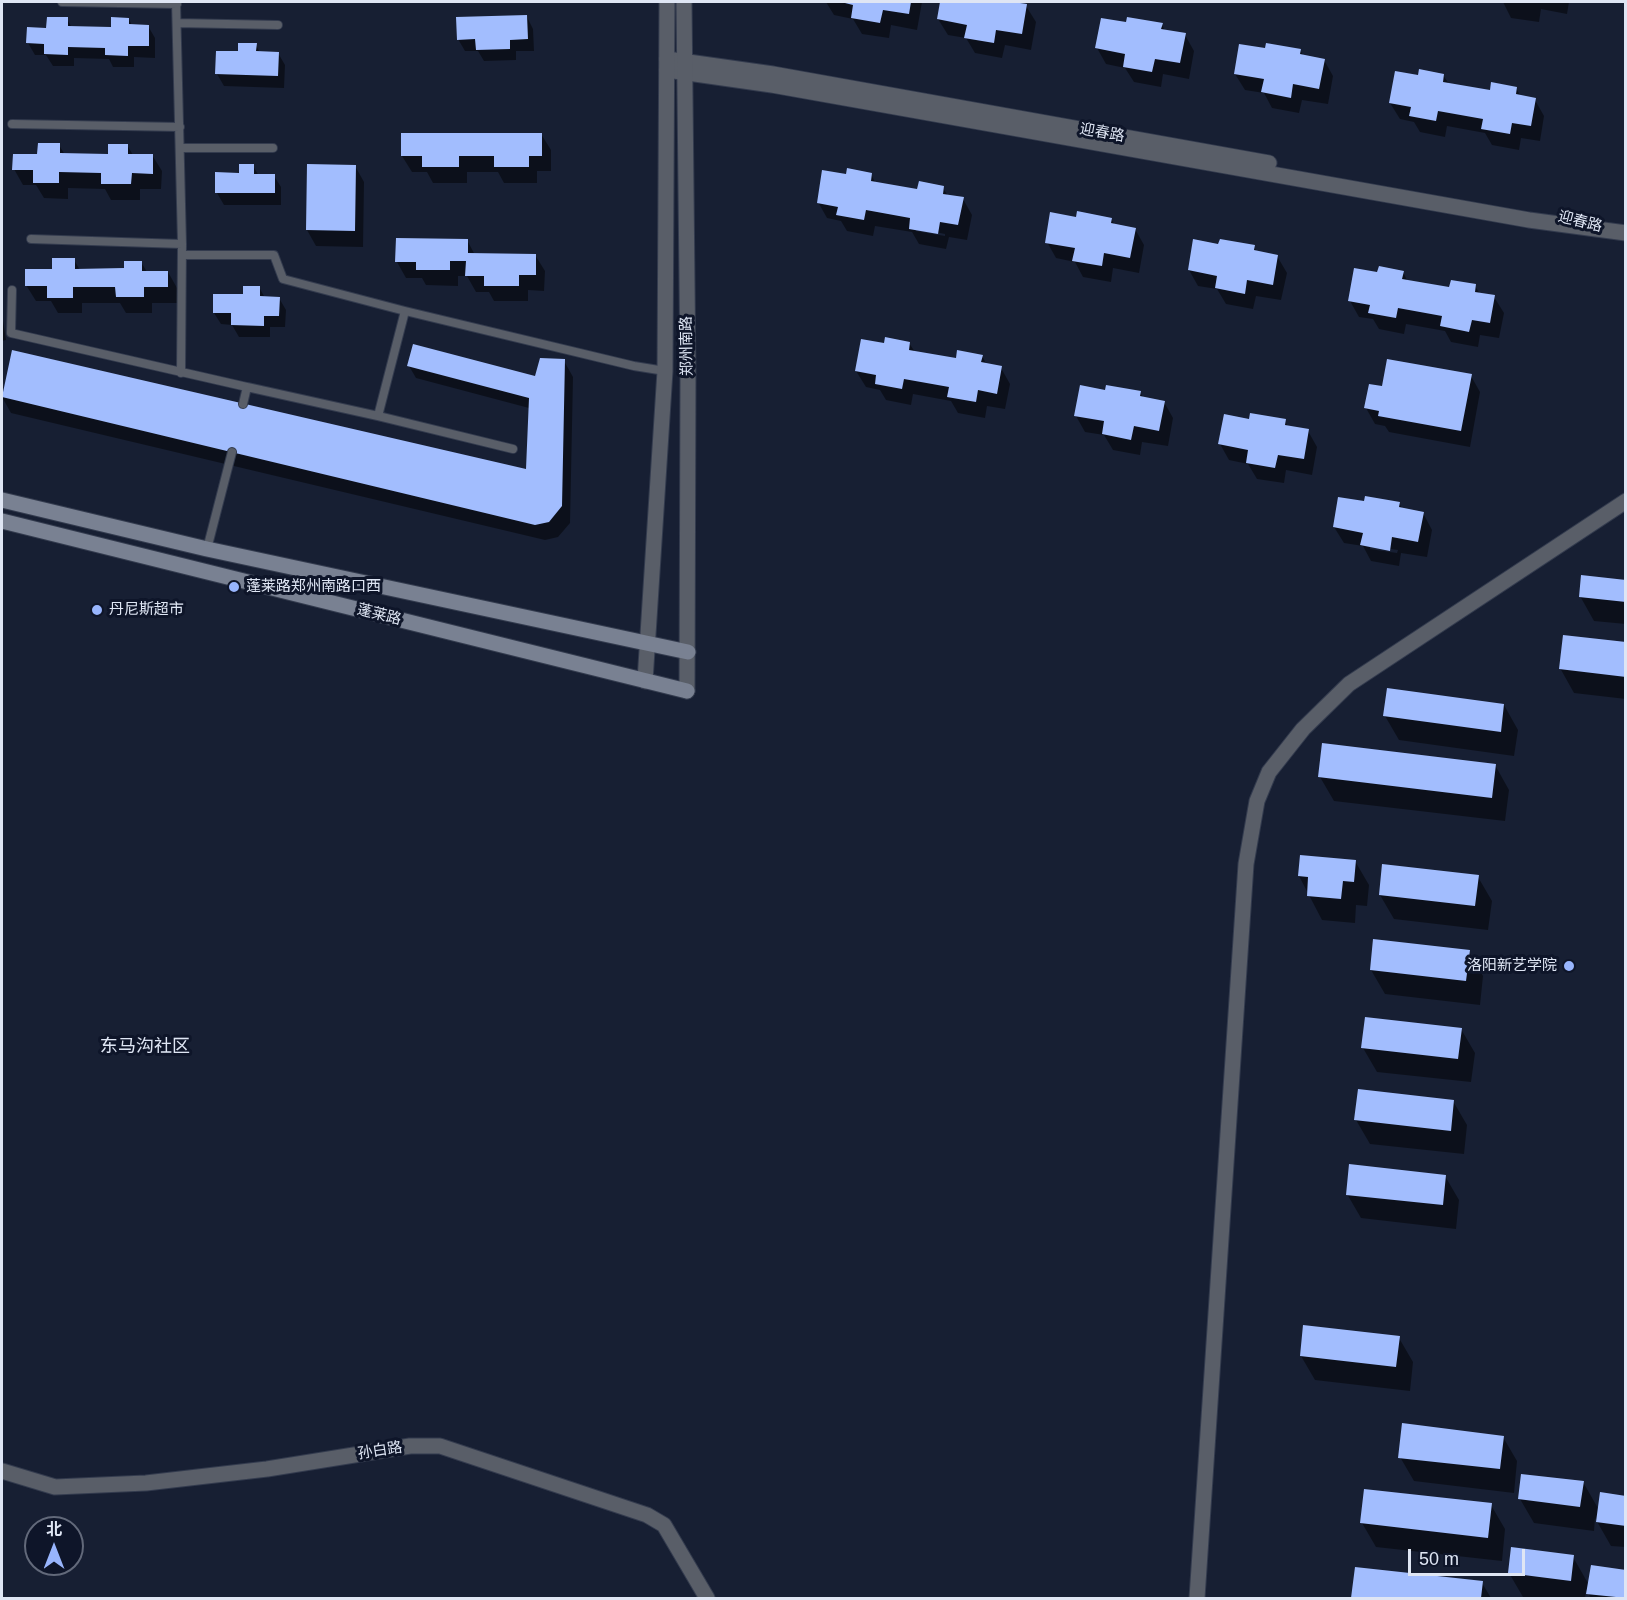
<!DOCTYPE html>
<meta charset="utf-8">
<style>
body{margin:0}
#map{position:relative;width:1627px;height:1600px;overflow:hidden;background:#171f33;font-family:Helvetica,"Noto Sans SC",sans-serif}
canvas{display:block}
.frame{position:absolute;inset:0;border:3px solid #dfe6f4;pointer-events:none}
.north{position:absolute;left:24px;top:1516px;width:60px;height:60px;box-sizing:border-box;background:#0e1529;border:2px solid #62697a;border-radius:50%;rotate:0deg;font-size:16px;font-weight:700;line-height:24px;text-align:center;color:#dfe6f4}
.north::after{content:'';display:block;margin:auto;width:21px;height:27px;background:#98b5fd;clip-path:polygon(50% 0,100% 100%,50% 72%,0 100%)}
.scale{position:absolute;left:1408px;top:1549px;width:117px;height:27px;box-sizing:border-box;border:3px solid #dfe6f4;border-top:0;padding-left:8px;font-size:18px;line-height:21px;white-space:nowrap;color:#dfe6f4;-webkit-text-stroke:4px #0e1529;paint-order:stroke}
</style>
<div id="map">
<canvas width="1627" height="1600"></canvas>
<div class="frame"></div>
<div class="north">北</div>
<div class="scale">50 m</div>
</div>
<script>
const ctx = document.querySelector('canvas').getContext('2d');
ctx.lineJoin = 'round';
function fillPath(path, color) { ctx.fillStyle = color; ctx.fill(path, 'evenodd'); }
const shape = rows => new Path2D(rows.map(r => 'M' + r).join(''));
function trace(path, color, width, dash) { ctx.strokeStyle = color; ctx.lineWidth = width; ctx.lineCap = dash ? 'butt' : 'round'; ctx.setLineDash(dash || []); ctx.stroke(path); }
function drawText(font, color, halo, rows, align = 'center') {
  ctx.font = font + ' Helvetica,"Noto Sans SC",sans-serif'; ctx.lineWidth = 6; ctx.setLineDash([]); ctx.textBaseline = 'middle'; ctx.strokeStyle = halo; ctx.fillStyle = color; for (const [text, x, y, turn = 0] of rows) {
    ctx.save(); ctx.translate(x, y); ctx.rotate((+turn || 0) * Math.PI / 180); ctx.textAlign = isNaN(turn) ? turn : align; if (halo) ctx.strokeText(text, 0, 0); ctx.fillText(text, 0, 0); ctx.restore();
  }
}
const shadow = shape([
 [826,2,922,2,917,30,891,25,889,38,862,34,853,19,834,15],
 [941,2,1006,2,1026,6,1036,22,1031,50,1005,45,1002,58,975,53,966,38,948,35,938,19],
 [1497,2,1569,2,1567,14,1541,9,1539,22,1511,18,1503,2],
 [527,17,533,29,534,51,516,51,516,60,484,61,478,51,465,51,458,39],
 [67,19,72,28,112,29,129,19,132,26,148,26,155,38,155,58,134,57,134,67,113,67,109,59,74,58,74,66,53,66,46,55,35,55,28,43],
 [1128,24,1162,25,1165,31,1185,35,1194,51,1189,79,1163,74,1161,87,1134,82,1125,68,1106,64,1097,48],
 [256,45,260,53,278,53,285,65,284,88,224,86,217,74,239,53],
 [1266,50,1300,50,1304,57,1324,60,1333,76,1328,104,1302,100,1299,113,1272,108,1264,93,1245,90,1235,74],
 [1443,75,1449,84,1491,92,1516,88,1521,97,1535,100,1544,116,1540,141,1521,138,1519,150,1492,145,1485,133,1447,126,1445,137,1420,132,1414,122,1400,119,1390,103,1419,77],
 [402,134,541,134,551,150,551,171,537,171,537,183,504,183,498,172,467,172,467,183,433,183,427,172,412,172,402,156],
 [59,145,65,155,109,155,127,145,133,155,152,155,162,171,161,189,140,189,140,200,111,200,105,189,68,188,68,199,44,198,36,185,23,185,14,169],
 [253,166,259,176,274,176,281,187,281,205,224,205,217,193],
 [355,166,364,182,363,247,316,246,307,230],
 [871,174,876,184,919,191,943,188,948,196,963,199,972,215,967,240,949,237,946,249,919,244,912,232,875,226,873,236,847,231,841,221,827,218,818,202,847,176],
 [916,228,945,234,945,236,916,231],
 [1077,218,1111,219,1115,225,1135,229,1144,245,1139,273,1113,268,1111,282,1083,277,1075,262,1056,258,1047,242],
 [467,240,475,255,535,255,545,271,544,291,528,290,528,301,494,301,489,292,476,292,467,276,458,276,458,286,426,285,422,278,406,278,397,262],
 [1220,246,1254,246,1257,253,1277,256,1287,273,1281,300,1256,296,1253,309,1226,304,1217,289,1198,286,1189,270],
 [74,260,80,270,126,270,141,262,147,272,168,272,177,288,177,303,152,303,152,313,126,313,120,303,82,303,82,313,58,313,51,301,36,301,26,285],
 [1403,272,1408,282,1450,289,1475,286,1480,294,1494,297,1504,313,1499,338,1480,335,1478,347,1451,342,1445,331,1406,324,1404,334,1379,329,1373,319,1359,317,1350,301,1379,274],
 [259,287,265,298,279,298,286,310,285,327,270,327,270,337,239,337,232,325,221,324,214,313],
 [2,314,6,340,2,341],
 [909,343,915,352,957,360,982,356,987,365,1001,368,1010,384,1005,409,987,406,985,418,958,413,951,401,913,394,911,405,886,400,880,390,866,387,856,371,885,344],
 [13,352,528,471,529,408,416,378,409,366,534,378,564,361,573,377,570,523,558,537,545,540,11,413,2,397],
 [1471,376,1480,392,1470,447,1389,432,1385,426,1375,424,1366,408,1384,388],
 [1106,392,1140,392,1144,399,1164,402,1173,418,1168,446,1142,442,1140,455,1113,450,1104,435,1085,432,1076,416],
 [1285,421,1288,427,1308,431,1317,447,1312,475,1286,470,1284,483,1257,479,1248,464,1229,460,1220,444],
 [1365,503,1399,503,1403,510,1423,513,1432,530,1427,557,1401,553,1399,566,1371,561,1363,546,1344,543,1334,527],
 [1370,546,1398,550,1397,553,1370,549],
 [1626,581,1626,624,1594,621,1580,596],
 [1626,644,1626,699,1574,693,1560,668],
 [1504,705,1518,730,1514,756,1399,740,1385,716],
 [1495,765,1509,790,1505,821,1334,801,1320,777],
 [1355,861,1369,885,1367,906,1356,905,1355,923,1322,920,1299,876],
 [1383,866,1478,877,1492,901,1488,930,1394,919,1380,895],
 [1469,952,1483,976,1480,1005,1385,994,1371,970],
 [1461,1029,1475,1053,1471,1082,1377,1072,1363,1048],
 [1453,1101,1467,1125,1464,1154,1370,1144,1356,1120],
 [1445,1176,1459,1200,1456,1229,1361,1218,1347,1194],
 [1399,1338,1413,1362,1410,1391,1315,1380,1301,1356],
 [1503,1437,1517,1461,1514,1493,1414,1481,1400,1457],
 [1583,1482,1599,1510,1626,1497,1626,1547,1611,1546,1595,1518,1594,1531,1534,1523,1520,1499],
 [1491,1505,1505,1529,1502,1561,1376,1547,1362,1523],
 [1573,1557,1589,1585,1626,1571,1626,1598,1591,1598,1586,1590,1585,1598,1523,1597,1509,1573],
 [1356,1568,1482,1583,1491,1598,1353,1598]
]);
const building = shape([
 [841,2,911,2,909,14,883,10,880,23,851,18,853,5],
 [940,2,1013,2,1027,4,1022,34,996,30,994,43,964,38,967,25,937,19],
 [527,15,528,39,510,40,510,49,476,50,475,39,457,40,456,17],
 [47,17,68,17,68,26,111,27,111,17,129,18,129,24,149,25,149,46,128,46,128,56,105,55,105,48,68,47,68,55,44,54,44,44,26,43,27,27,46,28],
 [1127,17,1163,23,1161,29,1186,33,1180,63,1155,59,1152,72,1123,67,1125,54,1095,48,1101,18,1126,22],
 [238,43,257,43,256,51,279,52,278,76,215,74,216,51,238,51],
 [1266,43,1301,49,1300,54,1325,59,1319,89,1293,84,1291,98,1261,92,1264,79,1234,74,1239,44,1265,48],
 [1419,69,1444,74,1443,82,1490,90,1491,82,1517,87,1516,94,1536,98,1531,126,1512,123,1510,134,1481,129,1483,119,1438,111,1436,121,1409,116,1411,107,1389,103,1395,71,1418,75],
 [401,133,542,133,542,156,529,156,529,167,494,167,494,156,459,156,459,167,422,167,422,156,401,156],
 [38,143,60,143,60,153,108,154,108,144,128,144,128,154,153,154,153,174,132,173,131,184,101,184,101,173,59,172,59,183,33,183,33,170,12,170,13,154,37,154],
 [239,164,254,164,254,174,275,174,275,193,215,193,215,172,239,173],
 [307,164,356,165,355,231,306,230],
 [847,168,872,173,871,181,917,189,919,181,944,186,943,194,964,197,958,225,940,222,938,234,909,229,910,218,866,210,864,220,836,215,838,207,817,203,822,170,846,174],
 [1077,211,1112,218,1111,223,1136,228,1130,258,1104,253,1102,266,1072,261,1075,248,1045,243,1050,212,1076,217],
 [396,238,468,239,468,253,536,254,536,275,519,275,519,286,484,286,484,276,465,276,466,261,450,261,450,270,416,270,416,262,395,262],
 [1193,239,1218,244,1220,239,1255,245,1254,250,1278,255,1273,285,1247,280,1245,294,1215,288,1217,276,1188,270],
 [52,258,75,258,75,269,124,268,124,261,142,261,142,271,168,271,168,287,144,287,144,297,116,297,115,287,73,287,73,298,47,298,47,286,25,286,25,269,52,269],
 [1379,266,1404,271,1402,279,1449,287,1451,280,1476,284,1475,292,1495,295,1490,323,1472,320,1469,332,1440,326,1442,316,1398,308,1396,318,1368,313,1370,305,1348,301,1354,268,1377,272],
 [243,286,260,286,260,296,280,297,279,316,264,316,264,326,231,325,231,313,213,313,213,294,243,294],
 [885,337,910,342,909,350,956,358,957,350,983,355,981,362,1002,366,997,394,978,390,976,402,947,397,949,387,904,379,902,389,875,384,876,375,855,371,861,339,884,343],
 [413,344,535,376,540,358,565,359,562,506,549,522,535,525,2,397,12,350,526,469,529,398,407,366],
 [1387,359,1472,374,1461,431,1378,416,1379,411,1364,408,1369,384,1382,386],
 [1080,385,1105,390,1106,385,1141,391,1140,396,1165,401,1159,431,1134,426,1131,440,1102,434,1104,421,1074,416],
 [1250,413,1286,419,1285,425,1309,429,1304,459,1278,455,1275,468,1246,463,1248,450,1218,444,1224,414,1249,419],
 [1365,496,1400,502,1399,507,1424,512,1418,542,1392,537,1390,551,1360,545,1363,533,1333,527,1338,497,1364,501],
 [1581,575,1626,580,1626,602,1579,597],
 [1563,635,1626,642,1626,677,1559,669],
 [1387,688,1504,704,1501,732,1383,716],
 [1322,743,1496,764,1492,798,1318,777],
 [1300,855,1356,860,1354,882,1343,881,1341,899,1307,896,1308,877,1298,876],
 [1382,864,1479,875,1475,906,1379,895],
 [1373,939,1470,950,1466,981,1370,970],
 [1365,1017,1462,1028,1458,1059,1361,1048],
 [1358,1089,1454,1100,1451,1131,1354,1120],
 [1349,1164,1446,1175,1443,1205,1346,1195],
 [1303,1325,1400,1336,1396,1367,1300,1356],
 [1402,1423,1504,1436,1500,1469,1398,1458],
 [1521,1474,1584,1481,1580,1507,1518,1499],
 [1364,1489,1492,1503,1488,1538,1360,1523],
 [1600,1492,1626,1496,1626,1526,1596,1522],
 [1511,1547,1574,1555,1571,1581,1508,1573],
 [1591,1565,1626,1570,1626,1598,1586,1594],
 [1355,1567,1483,1581,1481,1598,1351,1598]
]);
const service = shape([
 [62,2,177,4],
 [176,2,182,244,181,373],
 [177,23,278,25],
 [12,124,180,127],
 [180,148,273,148],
 [31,239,182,244],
 [182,255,274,255,283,279,405,311,634,366,665,371],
 [12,290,11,333,247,387,243,404],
 [247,387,378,416,513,449],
 [378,416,405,311],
 [207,549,232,452]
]);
const minor = shape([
 [667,59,773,74,1269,163],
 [667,70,772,85,1529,220,1626,233],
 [2,1471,55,1487,146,1483,267,1469,410,1446,440,1446,647,1515,664,1525,707,1598],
 [1197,1598,1246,864,1257,801,1269,772,1303,729,1349,684,1626,501]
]);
const tertiary = shape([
 [684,2,688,375,687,691],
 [645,681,665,371,667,2]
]);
const secondary = shape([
 [2,500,207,549,688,652],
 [2,521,687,691]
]);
const markers = [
 [234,587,6,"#98b5fd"],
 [97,610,6,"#98b5fd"],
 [1569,966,6,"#98b5fd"]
];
const streetNames = [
 ["迎春路",1102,133,10],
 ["迎春路",1580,222,14],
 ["郑州南路",687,346,-91],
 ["蓬莱路",379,615,14],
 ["孙白路",380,1451,-9]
];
const poiNames = [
 ["蓬莱路郑州南路口西",246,587],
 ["丹尼斯超市",109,610],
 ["洛阳新艺学院",1557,966,"right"]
];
const quarterNames = [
 ["东马沟社区",145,1047]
];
fillPath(shadow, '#0007');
fillPath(building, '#a2bdfe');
trace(service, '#333b4e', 10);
trace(minor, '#333b4e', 17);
trace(tertiary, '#333b4e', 17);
trace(secondary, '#333b4e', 17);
trace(service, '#595e68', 8);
trace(minor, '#595e68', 15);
trace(tertiary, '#595e68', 15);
trace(secondary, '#798192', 15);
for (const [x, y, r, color] of markers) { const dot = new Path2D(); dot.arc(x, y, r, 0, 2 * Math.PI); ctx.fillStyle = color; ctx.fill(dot); trace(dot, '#0e1529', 2); }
drawText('15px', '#dfe6f4', '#0e1529', streetNames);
drawText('15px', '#dfe6f4', '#0e1529', poiNames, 'left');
drawText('18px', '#dfe6f4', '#0e1529', quarterNames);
</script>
